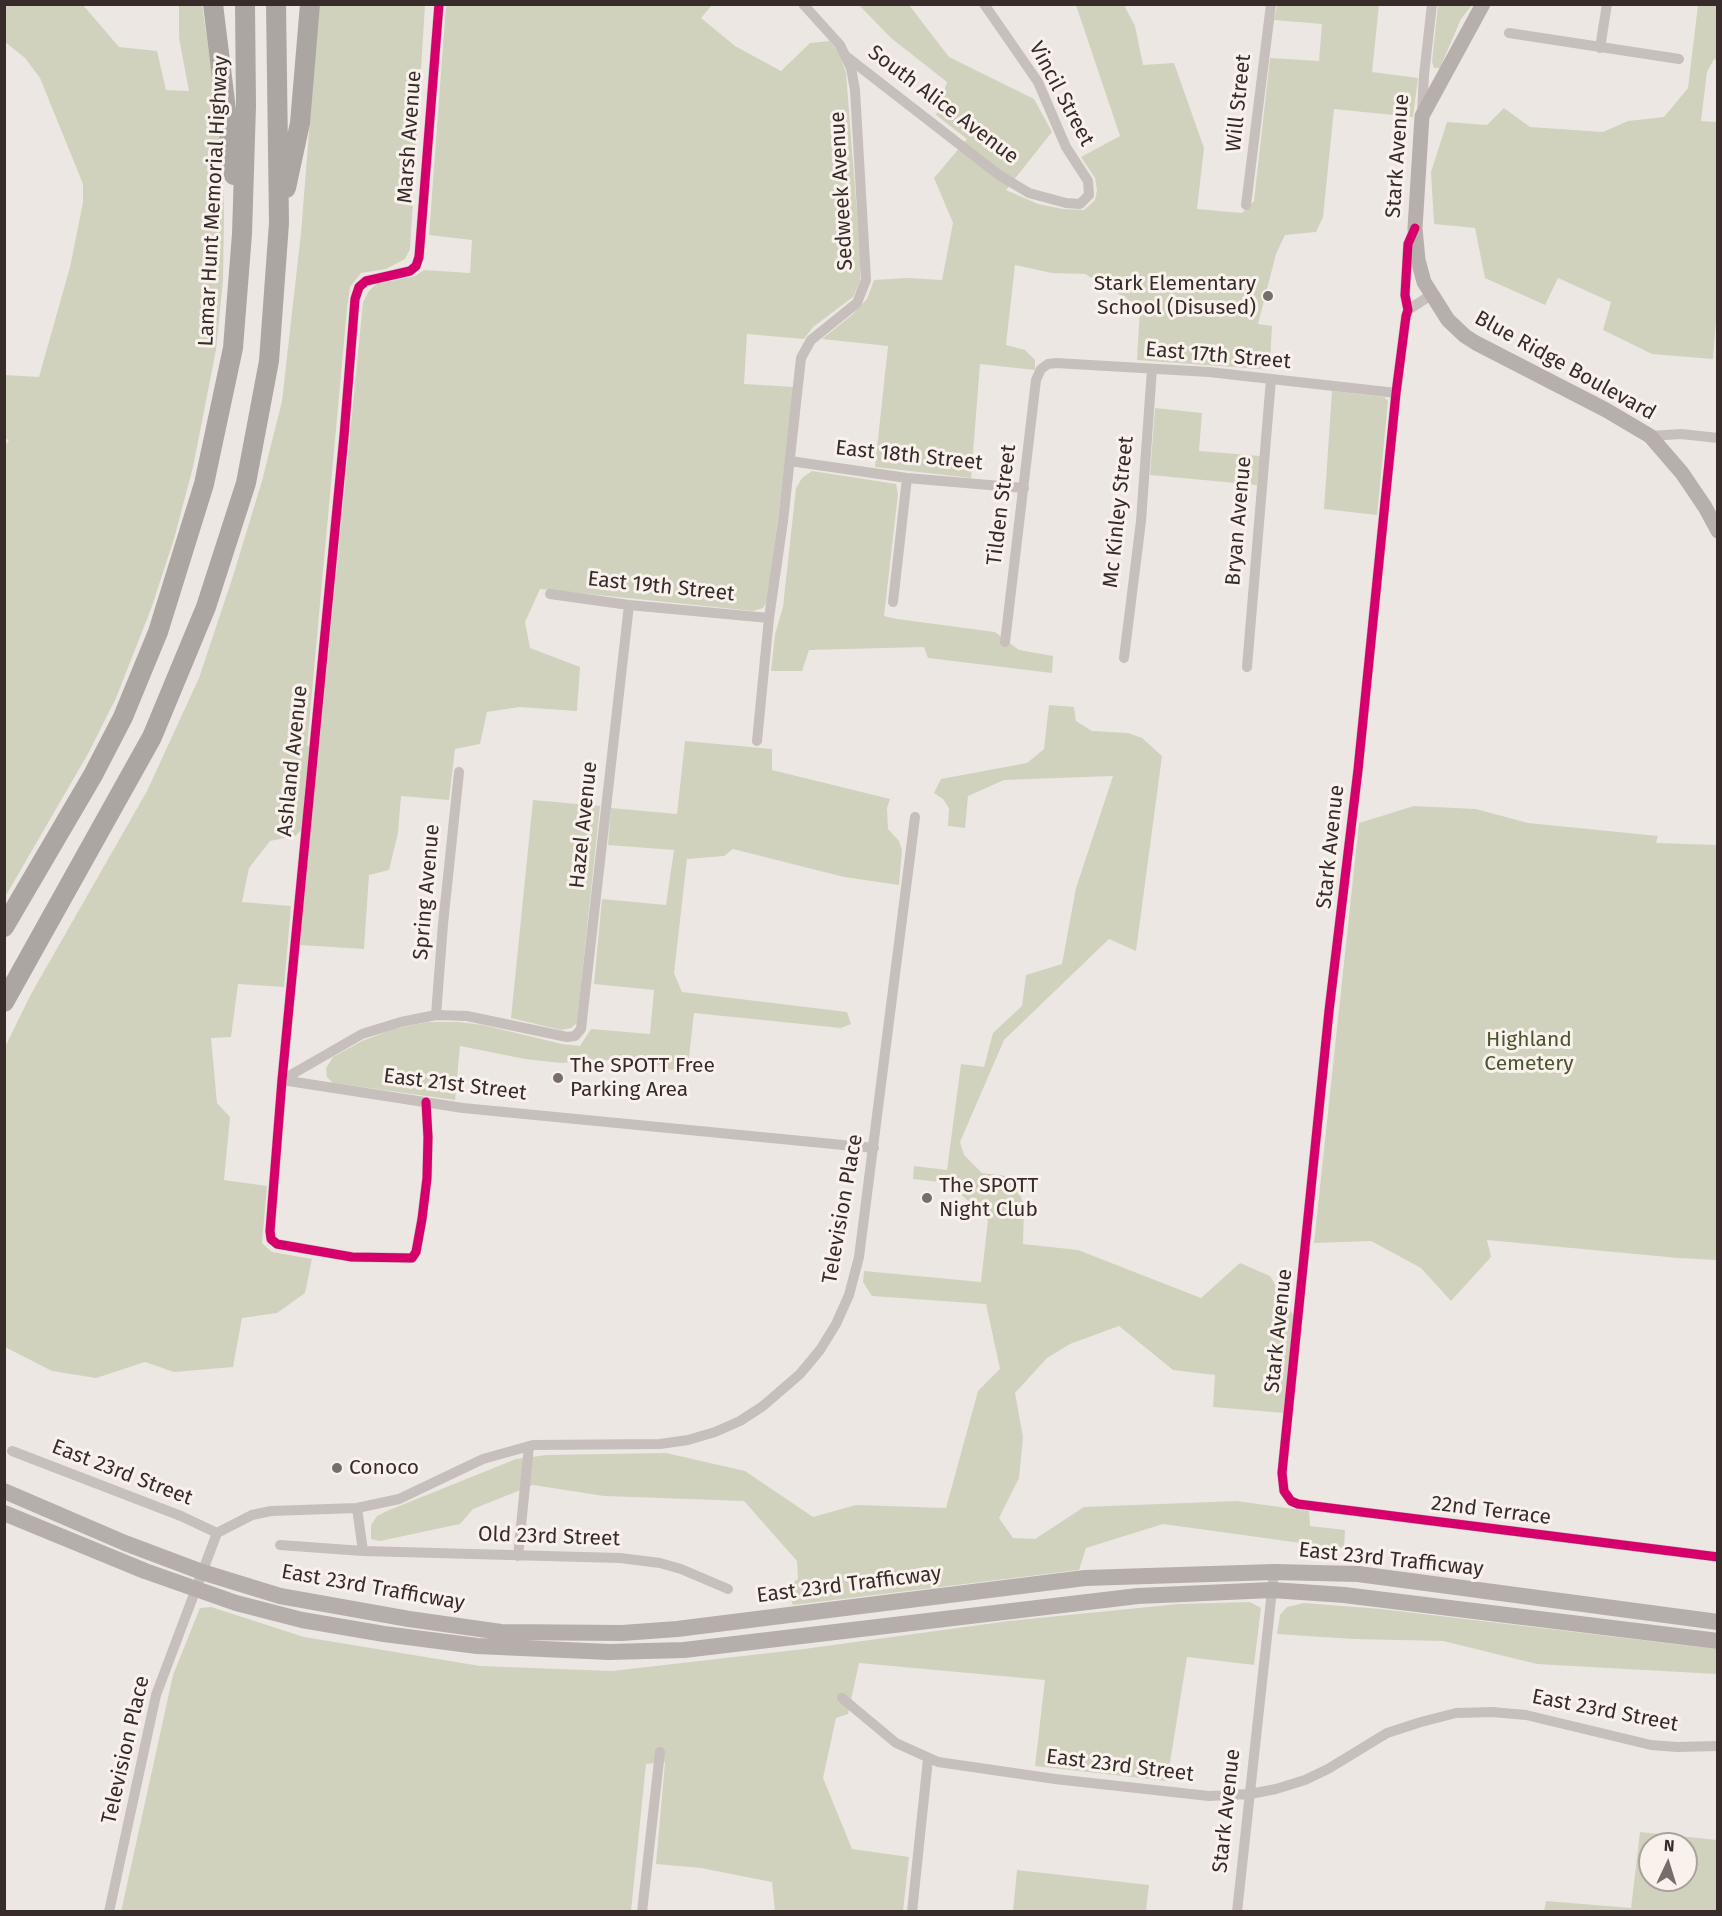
<!DOCTYPE html>
<style>
body{margin:0}
#map{position:relative;width:1722px;height:1916px;overflow:hidden;background:#ede7e3;font-family:"Fira Sans",sans-serif}
canvas{display:block}
.frame{position:absolute;inset:0;border:6px solid #372c2a;pointer-events:none}
.north{position:absolute;left:1638px;top:1832px;width:60px;height:60px;box-sizing:border-box;background:#f9f1eb;border:2px solid #aba29e;border-radius:50%;rotate:4deg;font-size:16px;font-weight:700;line-height:24px;text-align:center;color:#372c2a}
.north::after{content:'';display:block;margin:auto;width:21px;height:27px;background:#776d6b;clip-path:polygon(50% 0,100% 100%,50% 72%,0 100%)}
</style>
<div id="map">
<canvas width="1722" height="1916"></canvas>
<div class="frame"></div>
<div class="north">N</div>
</div>
<script>
const ctx = document.querySelector('canvas').getContext('2d');
ctx.lineJoin = 'round';
function fillPath(path, color) { ctx.fillStyle = color; ctx.fill(path, 'evenodd'); }
const shape = rows => new Path2D(rows.map(r => 'M' + r).join(''));
function trace(path, color, width, dash) { ctx.strokeStyle = color; ctx.lineWidth = width; ctx.lineCap = dash ? 'butt' : 'round'; ctx.setLineDash(dash || []); ctx.stroke(path); }
function drawText(font, color, halo, rows, align = 'center') {
  ctx.font = font + ' "Fira Sans",sans-serif'; ctx.lineWidth = 6; ctx.setLineDash([]); ctx.textBaseline = 'middle'; ctx.strokeStyle = halo; ctx.fillStyle = color; for (const [text, x, y, turn = 0] of rows) {
    ctx.save(); ctx.translate(x, y); ctx.rotate((+turn || 0) * Math.PI / 180); ctx.textAlign = isNaN(turn) ? turn : align; if (halo) ctx.strokeText(text, 0, 0); ctx.fillText(text, 0, 0); ctx.restore();
  }
}
const green = shape([
 [5,5,83,5,119,47,157,51,166,90,189,91,179,38,179,5,202,5,216,100,223,176,224,218,223,280,216,350,193,467,174,539,151,609,116,698,89,752,5,897,4,447,9,440,5,439,5,375,39,377,70,267,83,202,83,184,40,78,25,58,5,42],
 [319,5,425,5,410,249,405,259,386,269,361,273,350,287,347,309,307,746,319,747,363,302,369,291,376,284,415,276,424,270,470,273,472,240,429,235,446,5,712,5,701,18,735,46,781,71,810,43,830,41,839,52,846,73,861,264,860,282,853,297,813,327,804,339,747,334,744,384,794,387,768,600,763,608,753,611,540,589,525,622,530,648,580,667,577,711,519,707,487,712,480,744,455,749,449,800,401,796,398,833,389,870,369,875,364,949,300,945,309,823,295,836,270,841,249,868,242,902,291,906,284,987,238,984,231,1037,211,1038,217,1103,230,1117,224,1180,267,1186,262,1243,272,1252,312,1259,305,1293,277,1313,242,1318,233,1367,174,1372,145,1362,96,1378,52,1371,5,1347,4,1049,31,994,147,791,199,678,233,576,262,481,282,401,301,233],
 [859,5,909,5,949,57,1034,99,1052,132,1006,190,1038,204,1063,209,1084,210,1095,200,1097,190,1095,178,1081,157,1120,136,1076,5,1124,5,1135,26,1143,65,1174,63,1204,148,1197,209,1242,213,1254,201,1270,58,1319,61,1322,24,1274,20,1277,5,1379,5,1372,72,1418,78,1413,117,1334,109,1323,217,1316,232,1285,235,1276,254,1258,324,1272,326,1270,362,1260,369,1137,360,1140,308,1134,303,1085,274,1052,273,1015,265,1006,345,1025,350,1035,360,1035,370,980,364,971,478,875,467,888,346,822,339,853,314,867,299,874,280,907,278,942,280,953,223,934,178,967,139,936,115,947,82,891,38],
 [1438,5,1472,5,1461,19,1440,68,1434,68,1432,62],
 [1698,5,1718,5,1717,60,1714,59,1707,72,1701,121,1717,122,1718,321,1716,321,1713,359,1652,354,1603,330,1611,302,1558,278,1545,305,1485,278,1475,228,1434,224,1431,172,1447,122,1487,125,1504,108,1530,127,1603,132,1628,121,1664,117,1688,88],
 [1332,391,1384,397,1388,401,1377,515,1324,509],
 [1155,408,1202,413,1199,451,1260,456,1257,485,1150,475],
 [812,471,896,484,898,494,884,616,897,619,995,632,1019,650,1053,656,1052,673,928,658,924,647,809,650,802,671,771,671,775,634,783,607,796,488,802,478],
 [1049,705,1074,707,1076,721,1092,731,1128,733,1142,738,1162,756,1136,951,1109,939,1004,1040,960,1142,964,1155,982,1173,1014,1177,1024,1206,1023,1244,1078,1250,1201,1298,1240,1263,1270,1276,1294,1317,1284,1413,1213,1407,1215,1375,1173,1370,1119,1326,1070,1344,1047,1358,1015,1393,1023,1437,1019,1478,999,1518,1013,1538,1035,1539,1084,1507,1236,1501,1309,1511,1310,1526,1345,1530,1344,1549,1163,1524,1086,1548,1079,1570,793,1605,786,1588,798,1579,797,1561,744,1501,604,1496,533,1485,473,1509,460,1524,380,1541,371,1539,371,1525,377,1516,387,1511,516,1459,547,1455,666,1453,745,1471,813,1517,856,1505,946,1508,978,1391,1000,1369,986,1304,872,1296,863,1282,864,1271,981,1282,988,1220,949,1183,913,1179,914,1166,947,1170,961,1064,984,1067,993,1033,1022,1006,1026,975,1062,964,1076,888,1113,776,1004,780,968,796,965,828,948,826,949,808,943,799,934,793,941,779,1027,763,1044,749],
 [685,741,772,749,772,770,890,799,887,808,888,829,899,841,902,850,899,885,844,877,733,849,724,856,687,859,674,973,682,992,847,1012,851,1024,841,1028,694,1013,688,1066,671,1070,640,1058,561,1063,525,1059,460,1046,455,1100,333,1083,327,1077,326,1068,333,1057,362,1041,394,1029,428,1022,459,1022,483,1025,562,1044,580,1046,591,1029,650,1034,654,990,594,984,602,899,666,905,674,850,608,845,611,808,677,814],
 [533,800,600,806,577,1023,571,1028,561,1030,511,1018],
 [1414,806,1476,809,1528,823,1658,836,1656,843,1717,845,1717,1260,1678,1258,1487,1240,1491,1257,1451,1301,1421,1268,1371,1241,1314,1243,1359,823],
 [1250,1602,1261,1608,1254,1665,1187,1657,1167,1781,1035,1766,1045,1680,859,1663,848,1714,836,1718,823,1778,852,1849,909,1857,903,1911,775,1911,772,1882,701,1868,656,1864,665,1762,646,1764,631,1911,121,1912,173,1675,200,1608,211,1607,304,1637,480,1666,612,1671,804,1649,1009,1621,1178,1604],
 [1304,1603,1381,1609,1717,1649,1717,1674,1537,1664,1443,1641,1354,1639,1277,1634,1280,1615,1287,1607],
 [1640,1832,1717,1840,1717,1911,1544,1911,1546,1901,1631,1908],
 [1650,1844,1686,1844,1686,1880,1650,1880],
 [1017,1870,1149,1885,1146,1911,1013,1911]
]);
const street = shape([
 [1509,33,1679,59],
 [1600,48,1607,4],
 [847,57,999,175,1029,193,1066,203,1080,204,1089,195,1088,181,1066,147,1038,82,984,4],
 [1422,112,1424,75,1432,4],
 [1246,205,1271,4],
 [1414,230,1408,244,1405,295,1408,310,1406,316,1396,393,1358,770,1329,1011,1282,1473,1284,1491,1291,1501,1298,1504,1718,1557],
 [1408,310,1431,295],
 [1650,436,1681,434,1718,438],
 [790,461,907,478,1024,488],
 [550,594,629,605,769,618],
 [893,602,907,478],
 [1005,642,1036,380,1041,369,1048,364,1056,363,1209,372,1396,393],
 [1124,658,1141,521,1152,369],
 [1247,667,1271,379],
 [757,741,769,618,783,521,801,358,811,340,857,303,866,280,855,90,851,68,840,45,803,4],
 [436,1015,443,924,459,772],
 [282,1080,362,1034,401,1022,436,1015,467,1016,567,1037,575,1036,581,1029,629,605],
 [282,1080,463,1108,874,1148],
 [426,1102,428,1137,427,1178,422,1219,416,1252,412,1258,352,1257,277,1244,271,1239,270,1231,282,1080,344,436,355,299,359,287,366,281,410,271,416,266,419,257,439,4],
 [12,1451,181,1516,217,1533],
 [357,1508,363,1551],
 [217,1533,252,1515,271,1511,357,1508,399,1499,483,1459,533,1445,660,1444,688,1440,715,1432,740,1421,763,1406,800,1374,820,1350,836,1324,849,1295,859,1257,915,817],
 [280,1545,363,1551,620,1558,660,1563,681,1569,728,1589],
 [518,1556,529,1446],
 [842,1698,896,1743,938,1762,1055,1779,1209,1796,1250,1794,1276,1789,1305,1780,1328,1769,1387,1733,1421,1722,1456,1713,1492,1712,1526,1715,1651,1745,1677,1747,1718,1746],
 [109,1912,156,1695,217,1533],
 [642,1912,660,1752],
 [912,1912,928,1759],
 [1237,1912,1274,1572]
]);
const secondary = shape([
 [1483,4,1422,116,1415,228,1418,260,1424,282,1448,320,1465,336,1476,343,1606,410,1650,436,1682,473,1705,507,1718,531]
]);
const primary = shape([
 [4,1491,125,1543,202,1572,280,1596,409,1619,501,1632,622,1633,677,1629,1085,1578,1274,1572,1358,1574,1718,1622],
 [4,1513,145,1571,236,1603,302,1620,384,1634,477,1646,609,1652,684,1650,1138,1596,1272,1590,1344,1595,1718,1641]
]);
const highway = shape([
 [213,4,234,175],
 [286,188,300,123,310,4],
 [4,927,93,775,123,717,158,632,204,484,233,348,242,234,246,106,245,4],
 [4,1002,152,737,206,607,246,483,269,361,279,223,276,4]
]);
const cycleway = shape([
 [1415,228,1408,244,1405,295,1408,310,1406,316,1396,393,1358,770,1329,1011,1282,1473,1284,1491,1291,1501,1298,1504,1718,1557],
 [426,1102,428,1137,427,1178,422,1219,416,1252,412,1258,352,1257,277,1244,271,1239,270,1231,282,1080,344,436,355,299,359,287,366,281,410,271,416,266,419,257,439,4]
]);
const markers = [
 [1268,296,6,"#776d6b"],
 [558,1078,6,"#776d6b"],
 [927,1198,6,"#776d6b"],
 [337,1468,6,"#776d6b"]
];
const streetNames = [
 ["Vincil Street",1061,94,62],
 ["Will Street",1239,103,-84],
 ["South Alice Avenue",943,105,37],
 ["Marsh Avenue",410,137,-86],
 ["Stark Avenue",1398,156,-86],
 ["Sedweek Avenue",842,191,-93],
 ["Lamar Hunt Memorial Highway",214,201,-87],
 ["East 17th Street",1218,356,5],
 ["Blue Ridge Boulevard",1565,366,29],
 ["East 18th Street",909,456,6],
 ["Tilden Street",1002,505,-83],
 ["Mc Kinley Street",1119,512,-84],
 ["Bryan Avenue",1239,521,-85],
 ["East 19th Street",661,587,6],
 ["Ashland Avenue",293,761,-84],
 ["Hazel Avenue",584,825,-84],
 ["Stark Avenue",1331,847,-84],
 ["Spring Avenue",427,892,-85],
 ["East 21st Street",455,1085,7],
 ["Television Place",843,1209,-80],
 ["Stark Avenue",1279,1331,-84],
 ["East 23rd Street",122,1473,21],
 ["22nd Terrace",1491,1511,7],
 ["Old 23rd Street",549,1537,2],
 ["East 23rd Trafficway",1391,1560,6],
 ["East 23rd Trafficway",849,1585,-7],
 ["East 23rd Trafficway",373,1588,10],
 ["East 23rd Street",1605,1711,11],
 ["Television Place",126,1750,-77],
 ["East 23rd Street",1120,1766,7],
 ["Stark Avenue",1227,1811,-84]
];
const poiNames = [
 ["Stark Elementary",1256,284,"right"],
 ["School (Disused)",1256,308,"right"],
 ["The SPOTT Free",570,1066],
 ["Parking Area",570,1090],
 ["The SPOTT",939,1186],
 ["Night Club",939,1210],
 ["Conoco",349,1468]
];
const parkNames = [
 ["Highland",1529,1040],
 ["Cemetery",1529,1064]
];
fillPath(green, '#d0d2be');
trace(street, '#c6bfbc', 10);
trace(secondary, '#b7afac', 15);
trace(primary, '#b5aeab', 16);
trace(highway, '#aca6a2', 20);
trace(cycleway, '#d6006c', 9);
for (const [x, y, r, color] of markers) { const dot = new Path2D(); dot.arc(x, y, r, 0, 2 * Math.PI); ctx.fillStyle = color; ctx.fill(dot); trace(dot, '#f9f1eb', 2); }
drawText('21px', '#372c2a', '#f9f1eb', streetNames);
drawText('21px', '#372c2a', '#f9f1eb', poiNames, 'left');
drawText('21px', '#4c542f', '#f9f1eb', parkNames);
</script>
